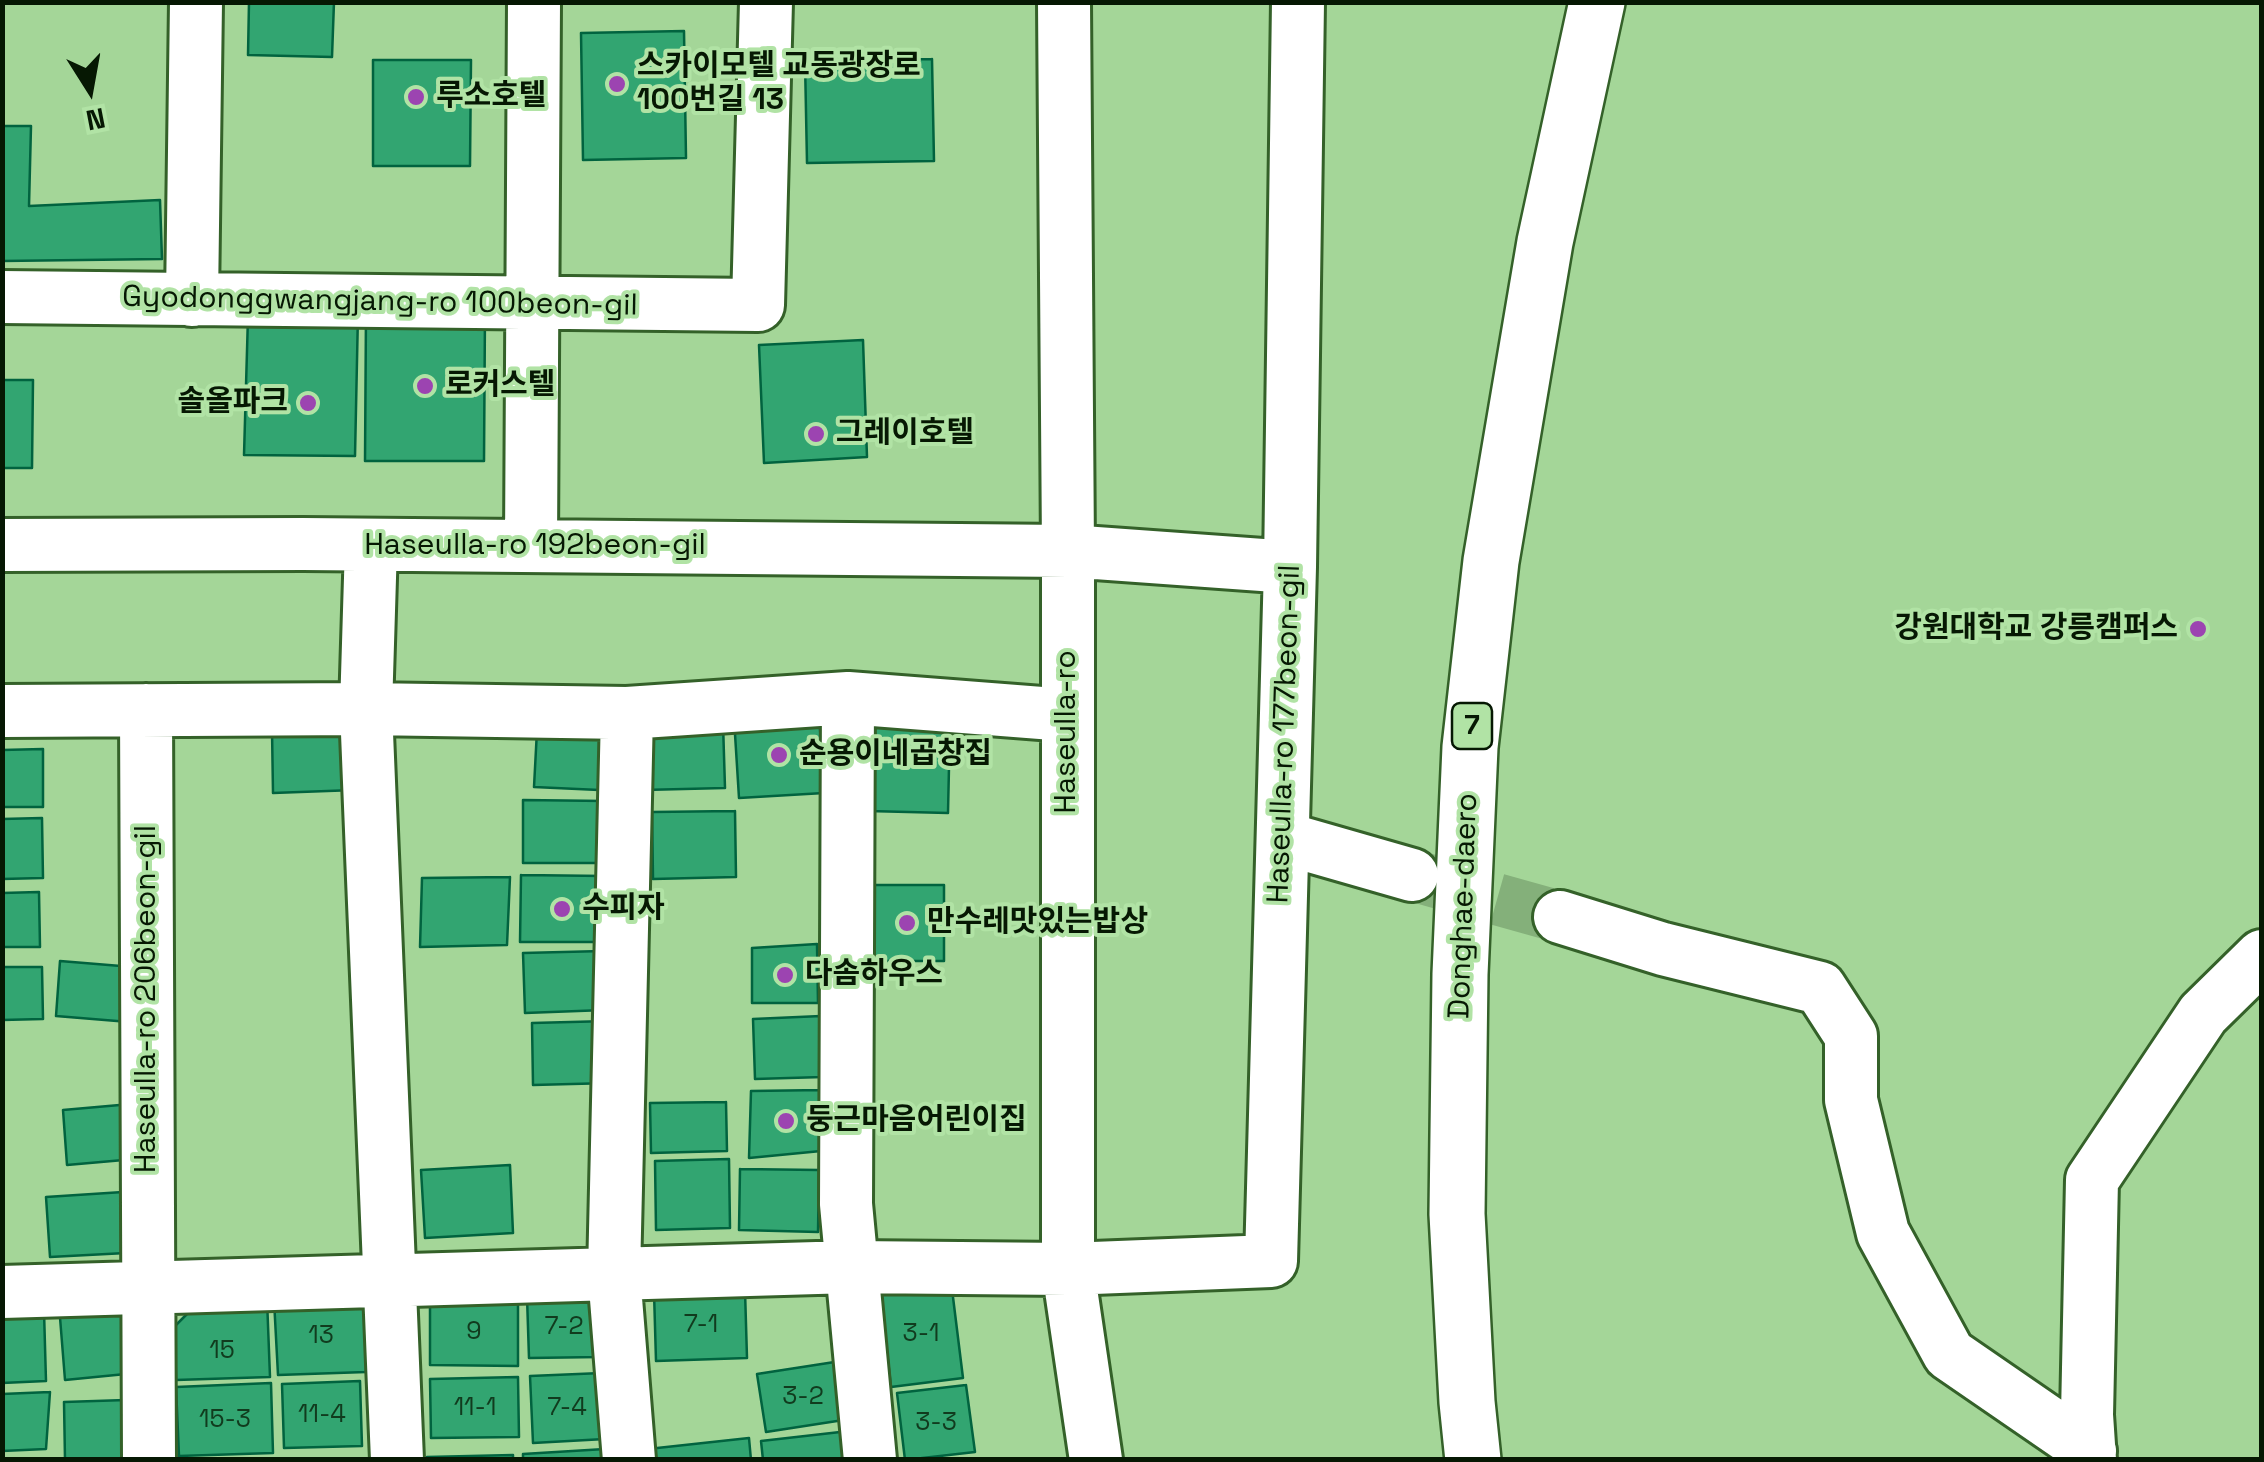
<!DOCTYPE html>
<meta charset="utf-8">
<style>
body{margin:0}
#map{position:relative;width:2264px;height:1462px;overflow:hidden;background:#a4d698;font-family:"Space Grotesk",sans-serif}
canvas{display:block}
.frame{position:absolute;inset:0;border:5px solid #061803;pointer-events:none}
.north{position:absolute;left:40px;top:40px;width:100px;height:100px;-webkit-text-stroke:8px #b1e3a5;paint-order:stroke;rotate:169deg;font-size:28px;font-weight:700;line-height:40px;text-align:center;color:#061803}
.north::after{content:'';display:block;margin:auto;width:35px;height:45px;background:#061803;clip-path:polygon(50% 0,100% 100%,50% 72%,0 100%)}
</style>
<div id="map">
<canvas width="2264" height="1462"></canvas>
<div class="frame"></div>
<div class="north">N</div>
</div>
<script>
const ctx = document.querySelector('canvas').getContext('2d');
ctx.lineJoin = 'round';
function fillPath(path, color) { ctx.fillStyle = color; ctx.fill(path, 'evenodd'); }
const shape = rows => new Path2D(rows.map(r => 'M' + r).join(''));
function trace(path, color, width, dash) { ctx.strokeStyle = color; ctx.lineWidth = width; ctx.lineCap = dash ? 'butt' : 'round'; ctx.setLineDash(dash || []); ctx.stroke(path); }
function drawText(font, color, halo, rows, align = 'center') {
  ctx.font = font + ' "Space Grotesk","Noto Sans KR",sans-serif'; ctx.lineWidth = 8; ctx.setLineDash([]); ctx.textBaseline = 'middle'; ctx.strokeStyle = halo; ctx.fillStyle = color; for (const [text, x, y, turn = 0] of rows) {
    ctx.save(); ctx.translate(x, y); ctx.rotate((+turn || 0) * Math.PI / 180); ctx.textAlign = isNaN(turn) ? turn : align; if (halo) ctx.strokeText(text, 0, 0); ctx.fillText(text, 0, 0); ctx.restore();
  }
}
const building = shape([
 [249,2,334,2,332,57,248,55,249,2],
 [684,31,686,158,583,160,581,33,684,31],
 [932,59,934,161,807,163,805,61,932,59],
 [373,60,471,60,470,166,373,166,373,60],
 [2,126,31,126,29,206,160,200,162,259,2,261,2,126],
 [366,311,485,311,484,461,365,461,366,311],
 [358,313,355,456,244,455,248,316,358,313],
 [863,340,867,457,764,463,759,345,863,340],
 [2,380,33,380,32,468,2,468,2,380],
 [819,713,824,793,739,798,734,718,819,713],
 [870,719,950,721,948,813,868,811,870,719],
 [723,723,725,788,643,790,641,726,723,723],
 [353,728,355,790,273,793,272,730,353,728],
 [537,730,602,733,599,790,534,787,537,730],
 [43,749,43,807,2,807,2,750,43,749],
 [523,800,605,801,605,863,523,863,523,800],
 [735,811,736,877,653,879,652,812,735,811],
 [42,818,43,878,2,879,2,819,42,818],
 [521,875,605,876,604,942,520,942,521,875],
 [510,877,507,945,420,947,422,878,510,877],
 [870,885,944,885,944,961,871,961,870,885],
 [39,892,40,947,2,947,2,893,39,892],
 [817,944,818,1003,752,1003,752,948,817,944],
 [603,951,605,1010,525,1013,523,953,603,951],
 [60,961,133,967,129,1022,56,1016,60,961],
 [2,967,42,967,43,1019,2,1020,2,967],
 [821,1016,823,1077,755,1079,753,1019,821,1016],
 [609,1021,611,1083,533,1085,532,1023,609,1021],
 [823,1090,821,1151,749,1158,751,1091,823,1090],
 [726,1102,727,1151,651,1153,650,1103,726,1102],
 [131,1104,135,1159,67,1165,63,1110,131,1104],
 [729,1159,730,1228,656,1230,655,1161,729,1159],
 [510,1165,513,1233,425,1238,421,1170,510,1165],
 [740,1169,819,1170,818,1232,739,1230,740,1169],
 [123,1192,126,1253,50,1257,46,1197,123,1192],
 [951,1281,963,1378,891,1387,880,1290,951,1281],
 [745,1290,747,1358,656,1361,654,1292,745,1290],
 [367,1295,366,1372,278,1375,274,1300,367,1295],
 [599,1295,600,1357,529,1358,527,1297,599,1295],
 [430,1298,518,1298,518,1366,430,1365,430,1298],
 [267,1299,270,1377,176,1380,175,1326,199,1302,267,1299],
 [59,1305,138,1306,136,1373,65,1380,59,1305],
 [44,1311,46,1381,2,1383,2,1313,44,1311],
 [841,1361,850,1419,766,1432,757,1374,841,1361],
 [602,1373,605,1439,533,1443,530,1376,602,1373],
 [518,1377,519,1437,431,1438,430,1379,518,1377],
 [360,1381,362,1446,284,1448,282,1384,360,1381],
 [271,1383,273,1453,179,1456,176,1387,271,1383],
 [966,1385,975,1452,905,1460,897,1393,966,1385],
 [50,1392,46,1449,2,1451,2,1394,50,1392],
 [126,1400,128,1460,65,1460,64,1402,126,1400],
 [849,1431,852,1460,763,1460,761,1441,849,1431],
 [749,1438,751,1460,649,1460,648,1449,749,1438],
 [605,1449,606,1460,523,1460,523,1454,605,1449],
 [513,1455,513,1460,427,1460,427,1457,513,1455]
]);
const minorTunnel = shape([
 [1422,878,1560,917]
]);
const minor = shape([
 [1064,2,1068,551,1068,1269,1096,1460],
 [2,297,758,305,766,2],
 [192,300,196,2],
 [2,545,303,544,1068,551,1290,567],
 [371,545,366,709,397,1460],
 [531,545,534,2],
 [848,698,846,1204,870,1460],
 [146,710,149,1460],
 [2,711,366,709,627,713,848,698,1067,715],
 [627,713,614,1274,629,1460],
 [1283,838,1412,875],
 [1560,917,1663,949,1820,988,1851,1036,1851,1100,1883,1233,1949,1354,2090,1451],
 [2,1292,851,1267,1068,1269,1271,1261,1290,567,1298,2],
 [2090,1460,2087,1415,2092,1180,2203,1014,2262,956]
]);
const major = shape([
 [1473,1460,1467,1402,1457,1214,1460,974,1470,747,1491,561,1545,242,1597,2]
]);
const markers = [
 [617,84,10,"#9c44b1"],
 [416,97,10,"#9c44b1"],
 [425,386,10,"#9c44b1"],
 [308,403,10,"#9c44b1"],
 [816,434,10,"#9c44b1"],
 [2198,629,10,"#9c44b1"],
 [779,755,10,"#9c44b1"],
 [562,909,10,"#9c44b1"],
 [907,923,10,"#9c44b1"],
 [785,975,10,"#9c44b1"],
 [786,1121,10,"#9c44b1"]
];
const numberNames = [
 ["7-1",701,1325],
 ["7-2",564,1327],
 ["9",474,1332],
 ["3-1",921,1334],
 ["13",321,1336],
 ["15",222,1351],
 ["3-2",803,1397],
 ["11-1",475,1408],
 ["7-4",567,1408],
 ["11-4",322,1415],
 ["15-3",225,1420],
 ["3-3",936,1423]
];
const shields = [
 [1472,726,40]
];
const shieldNames = [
 ["7",1472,726]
];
const poiNames = [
 ["스카이모텔 교동광장로",637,67],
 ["100번길 13",637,101],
 ["루소호텔",436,97],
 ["로커스텔",445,386],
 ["솔올파크",288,403,"right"],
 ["그레이호텔",836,434],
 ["강원대학교 강릉캠퍼스",2178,629,"right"],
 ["순용이네곱창집",799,755],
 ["수피자",582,909],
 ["만수레맛있는밥상",927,923],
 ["다솜하우스",805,975],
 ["둥근마음어린이집",806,1121]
];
const streetNames = [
 ["Gyodonggwangjang-ro 100beon-gil",380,302,1],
 ["Haseulla-ro 192beon-gil",535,546],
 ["Haseulla-ro",1067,732,-90],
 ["Haseulla-ro 177beon-gil",1285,734,-88],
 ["Donghae-daero",1464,906,-88],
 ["Haseulla-ro 206beon-gil",147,999,-90]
];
fillPath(building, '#32a571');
trace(building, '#01633f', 2.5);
trace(minorTunnel, '#84b07a', 52, [52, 26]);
trace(minor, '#346129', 58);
trace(major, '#346129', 60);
trace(minor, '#fff', 52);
trace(major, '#fff', 55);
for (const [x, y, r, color] of markers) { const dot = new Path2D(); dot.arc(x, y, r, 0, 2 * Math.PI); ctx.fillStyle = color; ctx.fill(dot); trace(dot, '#b1e3a5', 4); }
drawText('25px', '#113b1e', null, numberNames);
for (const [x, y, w] of shields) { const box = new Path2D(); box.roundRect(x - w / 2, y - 23, w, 46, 8); ctx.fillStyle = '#b1e3a5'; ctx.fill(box); trace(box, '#061803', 2.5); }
drawText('bold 28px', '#061803', null, shieldNames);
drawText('bold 30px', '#061803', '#b1e3a5', poiNames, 'left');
drawText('30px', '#061803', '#b1e3a5', streetNames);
</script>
